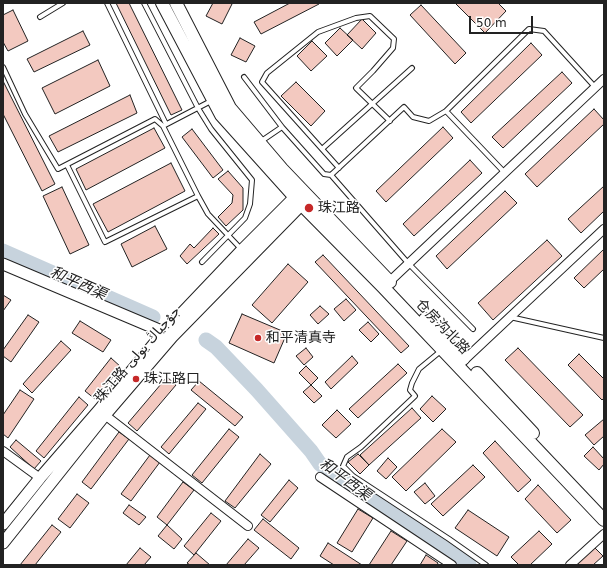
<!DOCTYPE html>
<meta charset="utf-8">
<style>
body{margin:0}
#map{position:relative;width:607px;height:568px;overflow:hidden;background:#fff;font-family:"DejaVu Sans",sans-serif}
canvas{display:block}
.frame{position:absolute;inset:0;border:4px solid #222;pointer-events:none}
.scale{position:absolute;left:469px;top:16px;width:64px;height:18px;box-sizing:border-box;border:2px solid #222;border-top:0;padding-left:5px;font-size:12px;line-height:14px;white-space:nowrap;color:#222;-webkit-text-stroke:3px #fff;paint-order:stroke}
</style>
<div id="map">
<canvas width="607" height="568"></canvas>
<div class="frame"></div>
<div class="scale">50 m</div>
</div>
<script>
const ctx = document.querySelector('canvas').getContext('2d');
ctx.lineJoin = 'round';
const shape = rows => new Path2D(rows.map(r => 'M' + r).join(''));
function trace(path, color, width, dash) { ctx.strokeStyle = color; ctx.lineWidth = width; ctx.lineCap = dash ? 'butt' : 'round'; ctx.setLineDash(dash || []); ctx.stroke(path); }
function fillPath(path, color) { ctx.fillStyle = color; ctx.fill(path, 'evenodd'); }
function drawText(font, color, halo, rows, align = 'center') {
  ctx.font = font + ' "DejaVu Sans","Noto Sans Arabic","Noto Sans SC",sans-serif'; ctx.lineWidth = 3; ctx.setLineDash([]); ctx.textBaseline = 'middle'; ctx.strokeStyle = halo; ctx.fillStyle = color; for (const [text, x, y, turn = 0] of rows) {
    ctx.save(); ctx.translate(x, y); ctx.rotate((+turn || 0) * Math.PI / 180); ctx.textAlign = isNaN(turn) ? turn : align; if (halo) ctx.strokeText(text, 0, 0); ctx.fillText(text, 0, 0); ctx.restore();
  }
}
const river = shape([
 [3,251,153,317],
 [206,340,216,347,257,390,311,451,320,464,469,565]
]);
const building = shape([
 [116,3,129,3,182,110,171,115,116,3],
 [213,3,230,3,232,4,222,24,206,16,213,3],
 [290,3,318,3,319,4,261,34,254,22,290,3],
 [455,3,498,3,506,11,485,33,455,3],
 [421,5,466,53,455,64,410,15,421,5],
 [13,10,28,41,8,51,3,42,3,15,13,10],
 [362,19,376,33,362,49,347,35,362,19],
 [340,28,353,40,337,56,325,43,340,28],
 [83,31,90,45,34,72,27,59,83,31],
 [240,38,255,46,246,62,231,55,240,38],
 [312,41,327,56,311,71,297,56,312,41],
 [531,43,542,55,471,123,461,112,531,43],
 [98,60,110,86,55,114,42,88,98,60],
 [562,72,572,83,503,148,492,137,562,72],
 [3,81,55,184,42,191,3,114,3,81],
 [296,82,325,111,311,126,281,96,296,82],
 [130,95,137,113,58,152,49,136,130,95],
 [594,109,604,120,604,124,537,187,525,174,594,109],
 [443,127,453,138,386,202,376,191,443,127],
 [154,128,165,148,86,190,76,169,154,128],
 [192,129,223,170,213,178,182,137,192,129],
 [470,160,482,173,414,236,403,224,470,160],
 [171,163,185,191,108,232,93,204,171,163],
 [228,171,243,188,243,210,226,226,218,217,232,203,233,195,218,179,228,171],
 [604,186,604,211,581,233,568,219,604,186],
 [62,187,89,245,70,254,43,196,62,187],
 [505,191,517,203,447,269,436,256,505,191],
 [155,226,167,249,132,267,121,244,155,226],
 [213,228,219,234,187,264,180,256,190,244,194,248,213,228],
 [547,240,562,256,493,320,478,303,547,240],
 [604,249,604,269,584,288,574,278,604,249],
 [323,255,409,346,401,353,315,262,323,255],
 [288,264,308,282,272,323,252,305,288,264],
 [3,295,11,300,3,311,3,295],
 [346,299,356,310,344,321,334,309,346,299],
 [320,306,329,314,318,324,310,315,320,306],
 [242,314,287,333,274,363,229,343,242,314],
 [28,315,39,322,11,362,3,356,3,350,28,315],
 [80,321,111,340,103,352,72,333,80,321],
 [368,322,379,334,371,342,359,330,368,322],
 [61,341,71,350,32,393,23,384,61,341],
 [306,348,313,357,304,365,296,356,306,348],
 [518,348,583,415,570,427,505,360,518,348],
 [579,354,604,379,604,398,602,400,568,365,579,354],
 [352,356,358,363,331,389,325,382,352,356],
 [111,358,121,367,95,399,85,391,111,358],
 [398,364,407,373,358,418,349,409,398,364],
 [306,366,318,378,311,385,299,373,306,366],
 [167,377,176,385,137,431,128,423,167,377],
 [199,381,243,417,235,426,191,390,199,381],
 [311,385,322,396,314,403,303,392,311,385],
 [20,390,34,399,8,438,3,434,3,415,20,390],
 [432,396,446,409,433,422,420,409,432,396],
 [79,397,88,405,44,458,36,451,79,397],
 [198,403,206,409,169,454,161,447,198,403],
 [412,408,421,418,369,465,360,455,412,408],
 [337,410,351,424,336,438,322,425,337,410],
 [604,419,604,436,594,445,585,435,604,419],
 [229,429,239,437,202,483,192,475,229,429],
 [442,429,456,442,406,491,392,477,442,429],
 [119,432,129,439,91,489,82,482,119,432],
 [16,440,41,461,34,469,10,447,16,440],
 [495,441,531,480,518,492,483,453,495,441],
 [593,447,604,459,604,464,599,470,584,456,593,447],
 [260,454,271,464,235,508,225,501,260,454],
 [358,454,369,465,360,474,348,462,358,454],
 [150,455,160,462,131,501,121,494,150,455],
 [388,458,397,467,386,479,377,471,388,458],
 [473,465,485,477,443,516,431,504,473,465],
 [289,480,298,488,270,522,261,515,289,480],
 [183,482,194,490,167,525,157,517,183,482],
 [425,483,435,496,425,504,414,492,425,483],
 [538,485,571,520,557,533,525,499,538,485],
 [77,494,89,503,70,528,58,519,77,494],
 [129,505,146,517,139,525,123,513,129,505],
 [358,509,373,518,352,552,337,543,358,509],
 [468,510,509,537,497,556,455,528,468,510],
 [211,513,221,521,194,555,184,546,211,513],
 [263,519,299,548,291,559,254,530,263,519],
 [52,525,61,532,35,565,20,565,52,525],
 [167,525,182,539,174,549,158,536,167,525],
 [391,531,407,541,391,565,369,565,391,531],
 [539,531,552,544,530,565,519,565,511,557,539,531],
 [248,539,259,548,244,565,226,565,248,539],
 [328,543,362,565,334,565,320,556,328,543],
 [594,547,603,556,593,565,574,565,594,547],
 [140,548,151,557,144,565,126,565,140,548],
 [196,553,210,565,190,565,187,563,196,553],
 [426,555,438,563,437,565,420,565,426,555]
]);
const lane = shape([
 [107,3,166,124],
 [144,3,198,108,211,129,252,180,250,204,245,218,202,262],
 [40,17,63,3],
 [3,67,25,114,58,169,155,119,163,126],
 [244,77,282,127,324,174,331,175,404,107,413,117,429,121,446,111],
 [211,101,163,126,198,196,208,214,242,250],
 [260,142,282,127],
 [322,149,412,68],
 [67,165,105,242,198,196],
 [339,168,262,82,267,73,318,32,356,18,370,16,394,39,393,48,373,71,356,88,390,121],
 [505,173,446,111,529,29,544,31,595,87],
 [331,175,408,263,473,329],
 [510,317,604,338],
 [442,350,419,369,412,383,410,390,415,396,361,447,347,457,343,466,353,476,449,539,486,565]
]);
const street = shape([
 [389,282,604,79],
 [460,364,604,229],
 [101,412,248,526],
 [3,451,40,478],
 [320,477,452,565],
 [570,565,604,534]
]);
const secondary = shape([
 [3,264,164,332,170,335],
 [3,524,40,478,99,410,164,332,242,250,301,191],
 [3,543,105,415,172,337,308,198]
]);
const primary = shape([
 [162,3,221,115,301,204,383,287,604,520],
 [176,3,230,108,282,169,390,282],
 [425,319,463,359],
 [477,373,533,433]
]);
const markers = [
 [309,208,5,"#c62828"],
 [258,338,4,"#c62828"],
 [136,379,4,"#c62828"]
];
const poiNames = [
 ["珠江路",318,208],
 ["和平清真寺",266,338],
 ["珠江路口",144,379]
];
const streetNames = [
 ["仓房沟北路",442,327,46],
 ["珠江路 جۇجياڭ يولى",138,355,-49]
];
const waterNames = [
 ["和平西渠",78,284,24],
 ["和平西渠",345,480,36]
];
trace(river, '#c7d3dd', 15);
fillPath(building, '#f3c9c0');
trace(building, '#222', 1);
trace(lane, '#222', 6);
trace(street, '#222', 10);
trace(secondary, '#222', 13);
trace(primary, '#222', 14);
trace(lane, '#fff', 4);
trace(street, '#fff', 8);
trace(secondary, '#fff', 11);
trace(primary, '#fff', 12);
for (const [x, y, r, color] of markers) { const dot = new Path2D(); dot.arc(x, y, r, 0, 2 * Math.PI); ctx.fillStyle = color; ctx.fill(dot); trace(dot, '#fff', 1.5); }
drawText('14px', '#222', '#fff', poiNames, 'left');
drawText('14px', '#222', '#fff', streetNames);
drawText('italic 15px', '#222', '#fff', waterNames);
</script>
